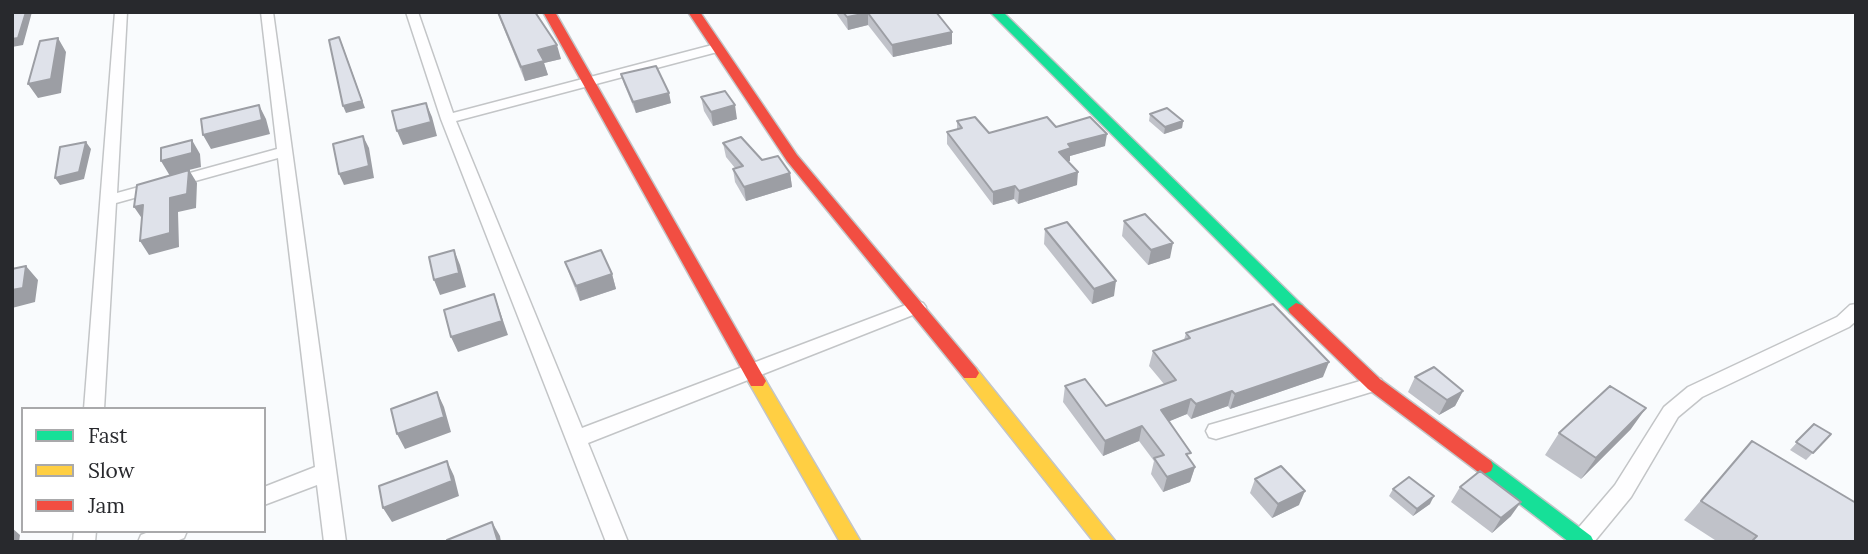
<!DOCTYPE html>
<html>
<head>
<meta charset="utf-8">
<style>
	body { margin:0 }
	#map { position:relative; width:1868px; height:554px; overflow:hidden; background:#f9fbfd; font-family:Lora,serif }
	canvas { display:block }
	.frame { position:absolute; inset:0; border:14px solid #28292d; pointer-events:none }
	.legend { position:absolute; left:21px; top:407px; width:245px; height:126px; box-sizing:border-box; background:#fff; border:2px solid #a9a9ab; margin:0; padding:9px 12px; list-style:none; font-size:21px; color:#28292d }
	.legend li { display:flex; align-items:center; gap:14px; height:35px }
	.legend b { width:35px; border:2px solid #a9a9ab }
</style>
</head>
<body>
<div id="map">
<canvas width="1868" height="554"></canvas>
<div class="frame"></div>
<ul class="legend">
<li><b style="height:9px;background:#16e098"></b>Fast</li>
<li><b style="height:9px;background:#ffcf43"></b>Slow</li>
<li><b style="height:9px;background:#f24e42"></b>Jam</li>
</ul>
</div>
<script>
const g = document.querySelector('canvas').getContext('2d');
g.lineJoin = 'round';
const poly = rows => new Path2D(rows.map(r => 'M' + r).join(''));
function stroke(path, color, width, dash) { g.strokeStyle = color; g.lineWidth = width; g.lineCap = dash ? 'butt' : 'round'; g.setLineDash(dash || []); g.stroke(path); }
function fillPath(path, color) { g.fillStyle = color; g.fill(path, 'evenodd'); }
const street = poly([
	[115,12,127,12,117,193,277,149,261,12,273,12,346,542,324,542,317,485,264,505,264,487,315,467,278,158,116,203,104,409,84,409,115,12],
	[406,12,418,12,453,113,716,44,723,48,721,51,456,121,582,428,911,303,917,301,923,303,926,307,923,311,588,443,628,542,606,542,441,119,406,12],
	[1856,304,1856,321,1849,327,1702,397,1678,417,1631,497,1594,542,1572,542,1574,533,1615,485,1664,407,1688,387,1837,317,1850,305,1856,304],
	[1374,377,1381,379,1384,384,1381,389,1216,439,1209,437,1206,431,1209,425,1216,423,1374,377],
	[74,531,96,531,95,542,73,542,74,531],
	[151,531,187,531,184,538,174,542,138,542,141,535,151,531]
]);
const fast = poly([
	[990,12,1003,12,1302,305,1304,309,1302,313,1290,313,990,12],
	[1484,458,1491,461,1591,536,1594,542,1569,542,1477,471,1475,466,1477,461,1484,458]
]);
const slow = poly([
	[970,367,976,368,1116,542,1094,542,964,378,961,373,964,368,970,367],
	[757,374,763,376,861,542,840,542,748,381,751,376,757,374]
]);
const jam = poly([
	[543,12,555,12,763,376,766,381,763,386,751,386,543,12],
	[688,12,700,12,797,155,976,368,979,373,976,378,964,378,787,161,688,12],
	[1296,303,1302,305,1380,379,1491,461,1493,466,1491,471,1484,474,1477,471,1368,389,1290,313,1288,309,1296,303]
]);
stroke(street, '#c3c5c7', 3);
stroke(fast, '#c3c5c7', 3);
stroke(slow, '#c3c5c7', 3);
stroke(jam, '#c3c5c7', 3);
fillPath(street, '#fefeff');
fillPath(fast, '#16e098');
fillPath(slow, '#ffcf43');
fillPath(jam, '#f24e42');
fillPath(poly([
	[497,12,535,12,561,59,544,63,548,75,525,81],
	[831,12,936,12,952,32,952,44,893,57,868,25,848,30,836,13,832,13],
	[621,74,671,103,636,113,624,84],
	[701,97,737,119,713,126,704,111],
	[1150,114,1183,121,1182,128,1164,134,1149,121],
	[957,121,989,133,1056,127,1105,146,1070,156,1070,161,1068,161,1077,185,1018,204,1014,199,993,205,947,144,947,132,957,129],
	[723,143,790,173,792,187,746,201,735,182,733,169,735,168,726,157],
	[1124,221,1170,258,1148,265,1122,236],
	[1045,229,1114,296,1092,304,1044,244],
	[565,262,612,274,616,289,580,301,570,276],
	[1186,333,1323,377,1230,409,1228,406,1191,419,1187,414,1169,421,1189,459,1195,467,1190,482,1163,492,1151,474,1154,461,1139,441,1103,456,1063,402,1065,386,1106,406,1164,384,1149,366,1153,351,1184,340],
	[1415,377,1463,391,1455,406,1439,415,1408,392],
	[1814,424,1831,434,1806,460,1790,450],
	[1631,429,1581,479,1545,455,1559,433],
	[1752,441,1856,542,1718,542,1684,520],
	[1255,479,1299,505,1272,518,1250,493],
	[1460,487,1511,516,1492,533,1451,502],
	[1393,489,1430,504,1413,516,1389,496]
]), '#c0c2c9');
fillPath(poly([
	[26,12,32,12,23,45,12,47,12,39],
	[868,13,868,25,848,30,847,17],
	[952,32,952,44,893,57,892,45],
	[58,38,66,52,61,93,38,98,28,84],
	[342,44,365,108,346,113,343,106],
	[557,45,561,59,544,63,548,75,525,81,521,67,538,50],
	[669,93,671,103,636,113,633,102],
	[426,103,432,117,437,136,403,145,397,131],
	[259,105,266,119,270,134,211,149,203,135],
	[735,105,737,119,713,126,711,112],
	[1183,121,1182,128,1164,134,1165,127],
	[1107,134,1105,146,1070,156,1070,161,1057,164,1059,152,1068,144],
	[363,136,369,148,374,178,344,185,339,174],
	[192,140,200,154,201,167,189,170,197,183,196,208,178,212,179,247,149,255,140,241,170,176,161,161],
	[86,142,91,149,84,179,60,185,55,178],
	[1078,172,1077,185,1018,204,1019,191],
	[790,173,792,187,746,201,744,187],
	[1015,186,1014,199,993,205,993,192],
	[143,205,143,220,134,207],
	[1173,243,1170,258,1148,265,1151,250],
	[454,250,460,265,466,287,440,295,434,280],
	[26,266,38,280,35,302,12,308,12,290],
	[612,274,616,289,580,301,576,286],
	[1116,281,1114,296,1092,304,1094,289],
	[494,294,508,335,458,352,451,337],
	[1329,362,1323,377,1230,409,1235,394],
	[1232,391,1228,406,1191,419,1196,404],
	[1463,391,1455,406,1439,415,1447,400],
	[437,392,444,407,451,432,405,449,397,434],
	[1191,399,1187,414,1158,426,1161,410],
	[1646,408,1631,429,1581,479,1596,458],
	[1142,426,1139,441,1103,456,1105,441],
	[447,461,454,476,459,496,392,522,383,508],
	[1195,467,1190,482,1163,492,1167,477],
	[1305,491,1299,505,1272,518,1278,504],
	[1434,496,1430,504,1413,516,1417,509],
	[1521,502,1511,516,1492,533,1501,518],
	[492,522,500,536,501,542,498,542],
	[12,528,20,535,19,542,12,542]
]), '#9c9ea4');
const building = poly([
	[12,12,26,12,18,38,12,39,12,12],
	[498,12,535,12,557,45,538,50,544,61,521,67,498,12],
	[843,12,936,12,952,32,892,45,868,13,847,17,843,12],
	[339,37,362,101,343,106,329,40,339,37],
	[58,38,51,79,28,84,40,41,58,38],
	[656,66,669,93,633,102,621,74,656,66],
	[725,91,735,105,711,112,701,97,725,91],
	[426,103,431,122,397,131,392,111,426,103],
	[259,105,262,120,203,135,201,119,259,105],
	[1167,108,1183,121,1165,127,1150,114,1167,108],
	[975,117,989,133,1047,117,1056,127,1090,117,1107,134,1068,144,1071,148,1059,152,1078,172,1019,191,1015,186,993,192,947,132,962,128,957,121,975,117],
	[363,136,369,166,339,174,333,144,363,136],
	[741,137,762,160,778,156,790,173,744,187,733,169,743,166,723,143,741,137],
	[192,140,192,153,161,161,161,148,192,140],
	[86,142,79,172,55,178,60,147,86,142],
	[189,170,187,194,170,198,170,233,140,241,143,205,134,207,137,185,189,170],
	[1145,214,1173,243,1151,250,1124,221,1145,214],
	[1067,222,1116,281,1094,289,1045,229,1067,222],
	[454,250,459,273,434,280,429,257,454,250],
	[601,250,612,274,576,286,565,262,601,250],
	[26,266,23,288,12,290,12,269,26,266],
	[494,294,502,321,451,337,444,310,494,294],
	[1273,304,1329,362,1235,394,1232,391,1196,404,1191,399,1161,410,1191,453,1186,454,1195,467,1167,477,1154,458,1164,455,1142,426,1105,441,1065,386,1085,379,1106,406,1176,380,1153,351,1190,338,1186,333,1273,304],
	[1434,367,1463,391,1447,400,1415,377,1434,367],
	[1610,386,1646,408,1596,458,1559,433,1610,386],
	[437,392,444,417,397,434,391,409,437,392],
	[1814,424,1831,434,1813,453,1796,442,1814,424],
	[1752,441,1856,503,1856,542,1756,542,1753,540,1757,536,1701,501,1752,441],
	[447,461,452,481,383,508,379,486,447,461],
	[1281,466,1305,491,1278,504,1255,479,1281,466],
	[1480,471,1521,502,1501,518,1460,487,1480,471],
	[1409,477,1434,496,1417,509,1393,489,1409,477],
	[492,522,498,542,447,542,447,540,492,522]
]);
fillPath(building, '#dfe2ea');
stroke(building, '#9c9ea4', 2);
</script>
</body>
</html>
